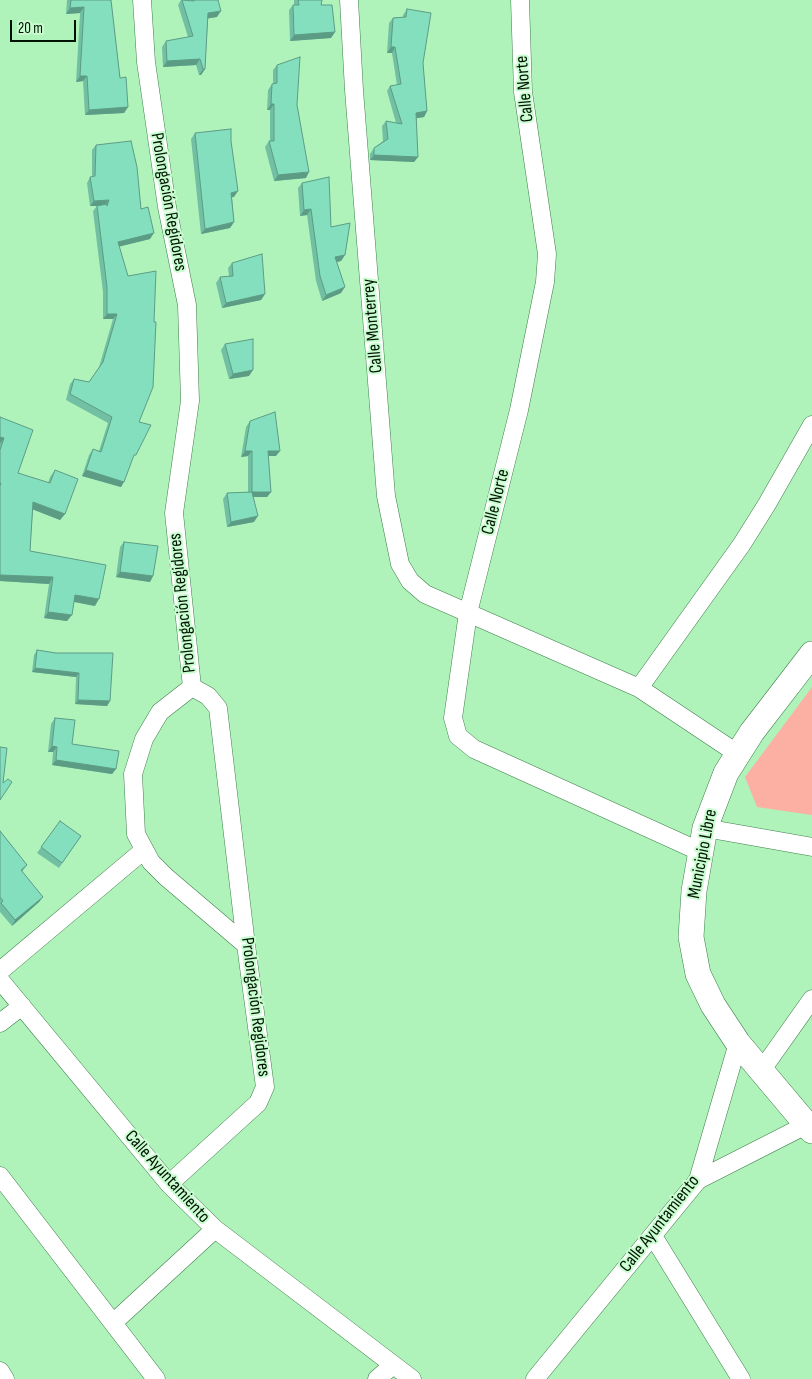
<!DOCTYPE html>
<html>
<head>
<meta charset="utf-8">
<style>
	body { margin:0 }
	#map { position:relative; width:812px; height:1379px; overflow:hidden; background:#b0f3ba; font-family:"Sofia Sans Condensed",sans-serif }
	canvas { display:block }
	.scale { position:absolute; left:10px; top:20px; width:66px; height:22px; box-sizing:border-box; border:2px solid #001302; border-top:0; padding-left:6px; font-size:15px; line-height:18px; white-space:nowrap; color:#001302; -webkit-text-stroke:4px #c8fdcf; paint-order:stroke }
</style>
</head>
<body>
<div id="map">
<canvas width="812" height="1379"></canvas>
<div class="scale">20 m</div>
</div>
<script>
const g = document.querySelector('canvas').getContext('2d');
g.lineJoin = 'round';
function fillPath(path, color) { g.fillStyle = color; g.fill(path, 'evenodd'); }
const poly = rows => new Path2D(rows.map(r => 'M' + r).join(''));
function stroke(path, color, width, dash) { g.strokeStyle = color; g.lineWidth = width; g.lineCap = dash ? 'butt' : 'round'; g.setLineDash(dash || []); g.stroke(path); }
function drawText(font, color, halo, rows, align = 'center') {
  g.font = font + ' "Sofia Sans Condensed",sans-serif'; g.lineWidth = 4; g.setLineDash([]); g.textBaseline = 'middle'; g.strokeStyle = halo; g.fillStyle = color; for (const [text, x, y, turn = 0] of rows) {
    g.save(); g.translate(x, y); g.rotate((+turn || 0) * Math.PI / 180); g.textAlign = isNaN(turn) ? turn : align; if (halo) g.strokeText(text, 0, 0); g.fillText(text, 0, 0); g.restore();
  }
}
fillPath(poly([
	[812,687,812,815,757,807,745,777]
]), '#fcafa3');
const street = poly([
	[142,0,146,62,167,207,187,305,190,401,174,513,192,687,208,696,218,708,246,945,265,1087,258,1103,169,1184],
	[349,0,354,90,386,496,400,564,410,581,425,594,639,688,738,754],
	[520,0,523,92,547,254,545,282,519,410,468,613,453,718,458,736,474,749,701,852],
	[192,687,160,712,144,739,133,774,136,834,151,862,166,877,246,945],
	[639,688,742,544,767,504,812,425],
	[705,828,812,847],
	[0,971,144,850],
	[0,980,169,1184,215,1229,412,1379],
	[0,1023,22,1006],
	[761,1071,812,999],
	[0,1176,156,1379],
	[698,1180,812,1122],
	[653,1236,741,1379],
	[113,1323,215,1229],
	[0,1371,5,1379],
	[377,1379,393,1365],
	[535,1379,698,1180,738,1043]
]);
const secondary = poly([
	[812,654,752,732,726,773,705,828,694,891,691,937,698,974,713,1005,738,1043,812,1131]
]);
stroke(street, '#3e7e4b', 19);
stroke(secondary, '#3e7e4b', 26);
stroke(street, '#fff', 18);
stroke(secondary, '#fff', 25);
fillPath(poly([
	[67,0,111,0,120,78,128,107,124,113,85,115,83,81,76,82,80,13,66,14],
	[181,0,191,1,191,0,218,0,217,17,208,18,205,69,201,75,199,75,196,65,163,67,162,47,166,41,188,37,178,5],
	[294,0,322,0,321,5,335,32,331,38,290,41,289,10,293,5,294,5],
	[407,9,423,63,427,111,424,117,416,118,418,157,414,162,370,160,370,154,374,148,383,141,382,126,386,121,396,123,387,91,390,86,397,85,392,53,387,53,389,23,393,18,403,17,403,15],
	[277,65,297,105,306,178,274,181,265,147,269,141,270,141,270,110,267,110,268,90,272,84,273,84,273,70],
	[195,133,231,141,234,197,232,197,234,222,230,228,201,234,191,139],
	[96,145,141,209,150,239,119,246,139,422,132,460,121,487,82,476,89,455,93,449,99,451,108,423,66,400,70,384,74,379,89,382,99,367,113,319,103,319,103,292,93,211,97,206,90,206,87,183,90,177,92,177,92,150],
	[302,183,331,227,345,255,341,261,337,262,341,293,322,301,316,281,307,215,300,216,298,188],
	[232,263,265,294,261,300,222,308,216,283,220,277,229,276,228,268],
	[225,344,249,376,229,379,221,350],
	[0,418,18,473,48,483,50,477,55,470,65,514,60,520,33,509,30,551,95,606,74,602,67,621,44,618,49,584,0,581],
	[250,421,276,456,268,456,271,492,267,497,253,497,254,522,227,527,223,499,227,493,248,492,248,456,241,457,246,427],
	[124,542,153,576,150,582,116,577,120,547],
	[37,650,56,653,110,701,107,706,75,704,76,677,32,672,34,655],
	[55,718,72,744,116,769,112,774,52,765,53,752,48,752,51,724],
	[60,821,81,836,59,868,37,853],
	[0,831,27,865,22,872,43,897,39,902,12,926,0,912]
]), '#72c0a3');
fillPath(poly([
	[84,7,80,13,66,14,70,8],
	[221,11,217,17,205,19,208,13],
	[335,32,331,38,290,41,294,35],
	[391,47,395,47,392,53,387,53],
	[200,59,196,65,163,67,167,61],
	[203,69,205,69,201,75,199,75],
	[80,76,87,76,83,81,76,82],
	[271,104,274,104,270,110,267,110],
	[128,107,124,113,85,115,89,110],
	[427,111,424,117,412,119,416,113],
	[374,155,418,157,414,162,370,160],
	[309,172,306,178,274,181,278,175],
	[238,191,234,197,227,198,231,193],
	[109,200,105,206,90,206,94,201],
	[311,209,307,215,300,216,304,210],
	[234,222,230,228,201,234,205,229],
	[154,233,150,239,114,248,118,242],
	[345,255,341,261,331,263,335,257],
	[345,287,341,293,322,301,326,295],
	[265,294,261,300,222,308,226,303],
	[107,314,117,314,113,319,103,319],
	[253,370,249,376,229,379,233,374],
	[0,437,4,438,0,444],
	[245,451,252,451,248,456,241,457],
	[268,451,280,451,276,456,264,456],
	[86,470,124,482,121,487,82,476],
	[252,492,271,492,267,497,248,497],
	[33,502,65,514,60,520,29,508],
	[258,516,254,522,227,527,231,522],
	[120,572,153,576,150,582,116,577],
	[0,575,53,577,49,584,0,581],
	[75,595,99,599,95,606,70,601],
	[48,612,72,615,67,621,44,618],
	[35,668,79,673,76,677,32,672],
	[78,700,110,701,107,706,75,704],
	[52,746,57,747,53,752,48,752],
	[56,760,116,769,112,774,52,765],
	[43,897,39,902,12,926,15,920]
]), '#5c9c85');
const building = poly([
	[71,0,111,0,120,78,126,77,128,107,89,110,87,76,80,76,84,7,70,8,71,0],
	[182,0,194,1,194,0,218,0,221,11,208,13,205,69,203,69,200,59,167,61,166,41,193,36,182,0],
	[298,0,322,0,321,5,332,5,335,32,294,35,293,5,299,5,298,0],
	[407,9,431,13,423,63,427,111,416,113,418,157,374,155,374,148,388,139,386,121,402,124,390,86,401,84,395,47,391,47,393,18,406,17,407,9],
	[300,57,297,105,309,172,278,175,269,141,274,141,274,104,271,104,272,84,277,83,277,65,300,57],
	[231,129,231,141,238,191,231,193,234,222,205,229,195,133,231,129],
	[131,141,137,167,141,209,148,207,154,233,118,242,128,276,156,271,154,322,156,322,153,387,139,422,151,425,136,455,134,455,124,482,86,470,93,449,101,452,112,417,70,394,74,379,89,382,103,362,117,314,107,314,107,287,97,206,106,204,107,206,109,200,94,201,90,177,95,176,96,145,131,141],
	[329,177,331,227,350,223,345,255,335,257,345,287,326,295,320,276,311,209,304,210,302,183,329,177],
	[262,254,265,294,226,303,220,277,233,276,232,263,262,254],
	[253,339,253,370,233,374,225,344,253,339],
	[275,412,280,451,268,451,271,492,252,492,252,451,245,451,250,421,275,412],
	[0,417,33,430,18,473,50,483,55,470,78,479,65,514,33,502,30,551,106,565,99,599,75,595,72,615,48,612,53,577,0,575,0,486,1,483,0,483,0,450,4,438,0,437,0,417],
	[252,492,258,516,231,522,227,493,252,492],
	[124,542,158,546,153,576,120,572,124,542],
	[37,650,56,653,113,653,110,701,78,700,79,673,35,668,37,650],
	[55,718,75,720,72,744,119,751,116,769,56,760,57,747,52,746,55,718],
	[0,747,7,748,3,783,8,779,12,782,0,800,0,747],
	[60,821,81,836,62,863,41,847,60,821],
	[0,831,27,865,21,870,43,897,15,920,1,903,3,901,0,897,0,831]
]);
fillPath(building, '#84dfbe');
stroke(building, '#5c9c85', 1);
drawText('18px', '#001302', '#c8fdcf', [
	["Calle Norte",525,89,-95],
	["Prolongación Regidores",168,202,80],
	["Calle Monterrey",373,326,-95],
	["Calle Norte",496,502,-76],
	["Prolongación Regidores",183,603,-96],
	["Municipio Libre",703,854,-79],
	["Prolongación Regidores",255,1007,83],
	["Calle Ayuntamiento",167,1177,48],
	["Calle Ayuntamiento",660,1224,-52]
]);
</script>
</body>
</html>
